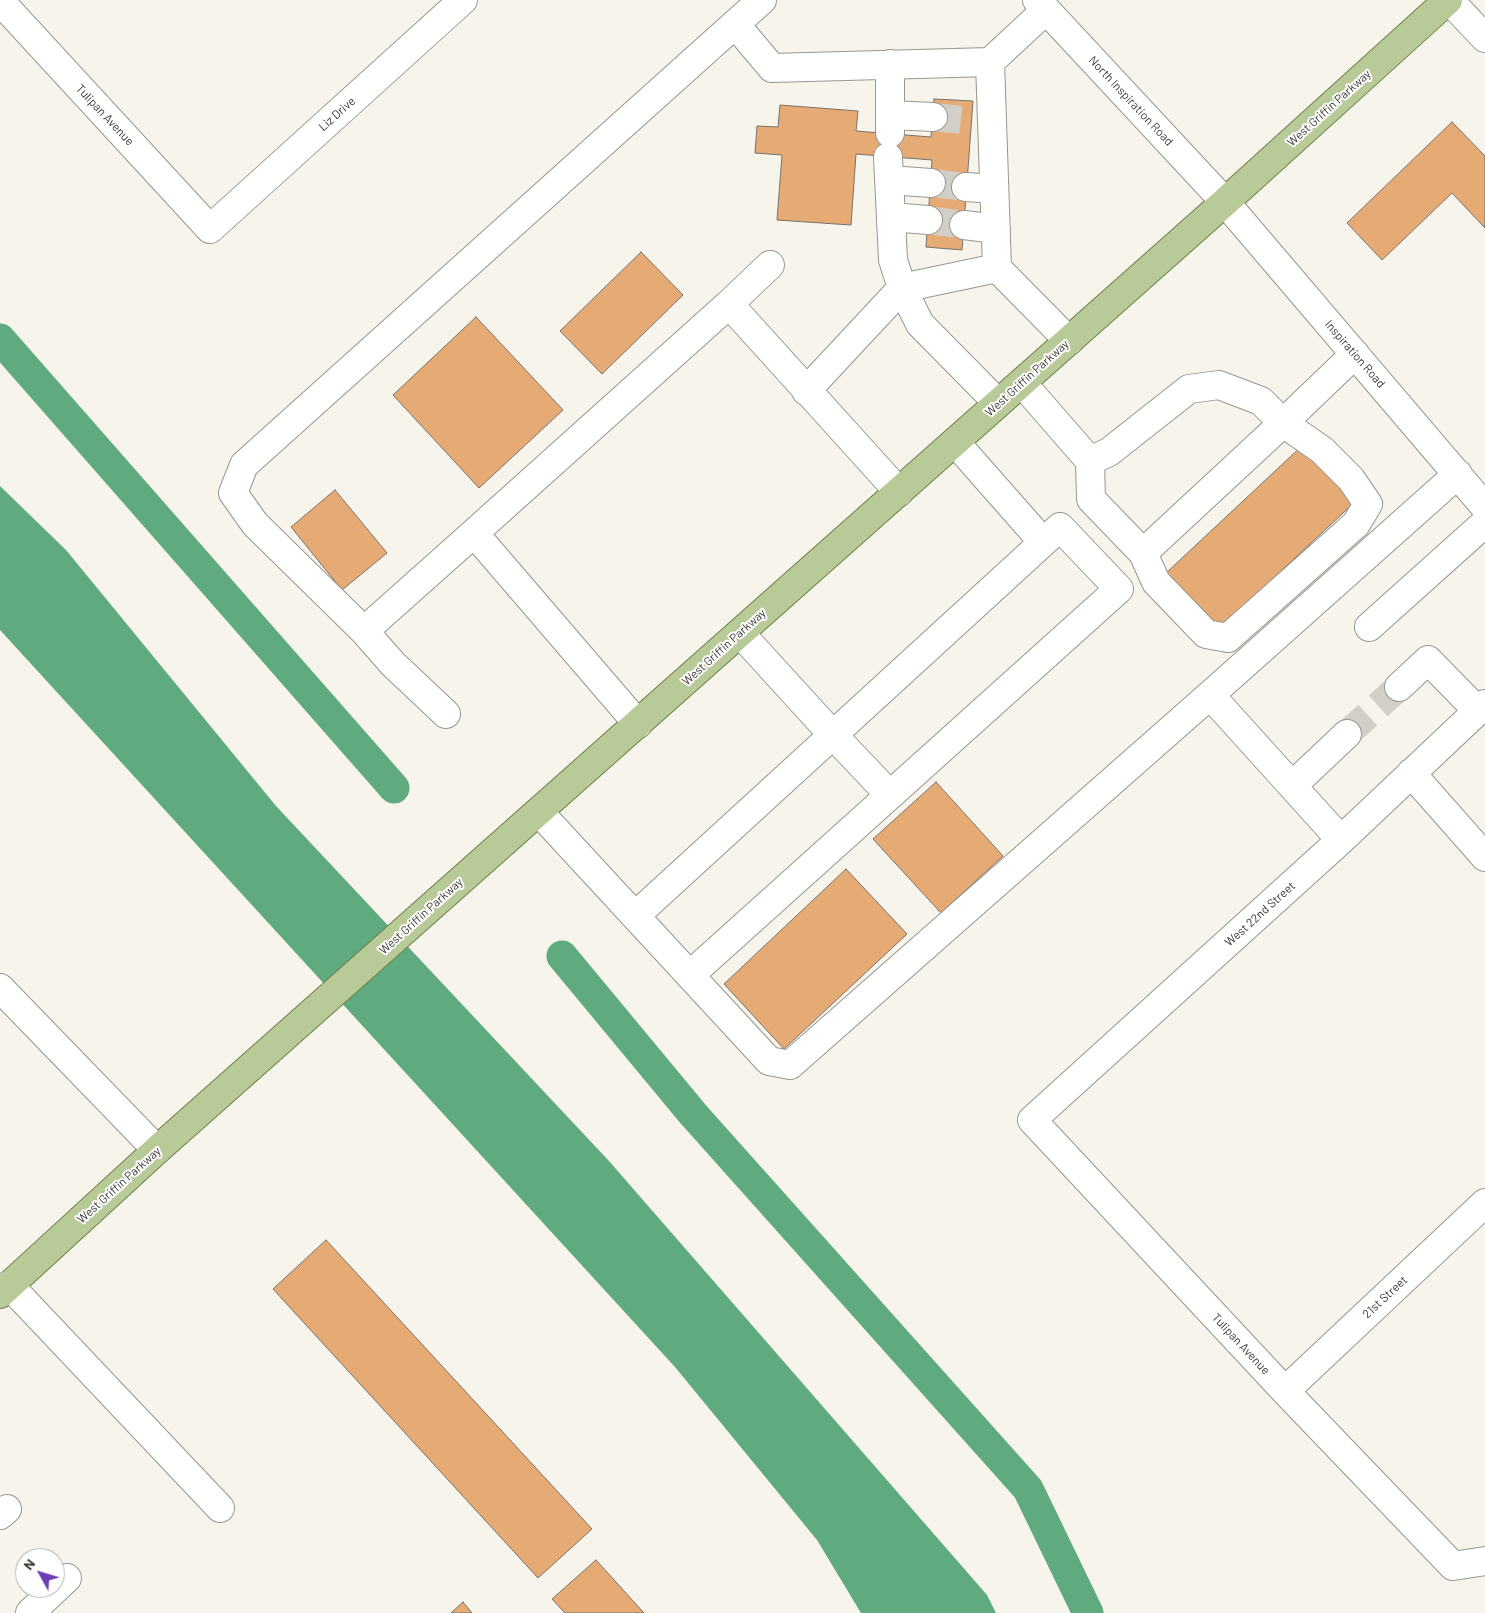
<!DOCTYPE html>
<html>
<head>
<meta charset="utf-8">
<style>
	body { margin:0 }
	#map { position:relative; width:1485px; height:1613px; overflow:hidden; background:#f6f4eb; font-family:Barlow,sans-serif }
	canvas { display:block }
	.north { position:absolute; left:15px; top:1548px; width:50px; height:50px; box-sizing:border-box; background:#fff; border:1px solid #b1b1af; border-radius:50%; rotate:309deg; font-size:14px; font-weight:700; line-height:20px; text-align:center; color:#3c3b38 }
	.north::after { content:''; display:block; margin:auto; width:18px; height:22px; background:#6c3db5; clip-path:polygon(50% 0,100% 100%,50% 72%,0 100%) }
</style>
</head>
<body>
<div id="map">
<canvas width="1485" height="1613"></canvas>
<div class="north">N</div>
</div>
<script>
const g = document.querySelector('canvas').getContext('2d');
g.lineJoin = 'round';
function fillPath(path, color) { g.fillStyle = color; g.fill(path, 'evenodd'); }
const poly = rows => new Path2D(rows.map(r => 'M' + r).join(''));
function stroke(path, color, width, dash) { g.strokeStyle = color; g.lineWidth = width; g.lineCap = dash ? 'butt' : 'round'; g.setLineDash(dash || []); g.stroke(path); }
function drawText(font, color, halo, rows, align = 'center') {
  g.font = font + ' Barlow,sans-serif'; g.lineWidth = 4; g.setLineDash([]); g.textBaseline = 'middle'; g.strokeStyle = halo; g.fillStyle = color; for (const [text, x, y, turn = 0] of rows) {
    g.save(); g.translate(x, y); g.rotate((+turn || 0) * Math.PI / 180); g.textAlign = isNaN(turn) ? turn : align; if (halo) g.strokeText(text, 0, 0); g.fillText(text, 0, 0); g.restore();
  }
}
fillPath(poly([
	[0,486,66,550,276,806,609,1161,987,1595,996,1613,861,1613,817,1540,675,1367,0,630]
]), '#60aa7f');
stroke(poly([
	[0,339,394,788],
	[562,956,693,1114,1028,1489,1088,1613]
]), '#60aa7f', 31);
const building = poly([
	[934,99,973,101,962,250,926,247,932,160,856,154,851,225,777,220,782,155,755,153,757,126,778,127,780,105,858,111,856,131,931,137,934,99],
	[1452,122,1485,156,1485,228,1452,193,1382,260,1347,223,1452,122],
	[641,252,683,295,602,374,560,331,641,252],
	[476,317,563,410,479,488,393,395,476,317],
	[1305,443,1358,499,1218,630,1165,574,1305,443],
	[335,490,387,553,342,590,291,527,335,490],
	[936,782,1003,856,941,913,873,839,936,782],
	[846,869,907,934,784,1049,724,984,846,869],
	[326,1240,592,1529,538,1578,273,1289,326,1240],
	[596,1560,644,1613,565,1613,552,1599,596,1560],
	[463,1602,472,1613,451,1613,463,1602]
]);
fillPath(building, '#e6ab75');
stroke(building, '#78716c', 1);
stroke(poly([
	[933,117,972,121],
	[931,183,966,187],
	[928,220,964,225],
	[1347,734,1399,687]
]), '#d1cfc7', 28, [28, 14]);
const minor = poly([
	[762,0,735,24,772,68,990,62],
	[1037,0,1225,202,1485,507],
	[1449,0,1485,38],
	[0,1,210,229,463,0],
	[890,64,890,133],
	[890,115,933,117],
	[888,157,893,260,902,288,997,268,1069,341],
	[889,180,931,183],
	[966,187,994,189],
	[891,217,928,220],
	[964,225,996,229],
	[997,268,990,62,1046,10],
	[729,304,770,265],
	[1022,383,1090,461,1109,452,1189,389,1219,385,1261,401,1283,423,1143,553,1091,499,1090,461],
	[806,391,902,288,920,324,998,403],
	[955,442,1043,542],
	[1143,553,1156,582,1206,634,1228,638,1356,524,1368,504,1351,479,1322,450,1283,423,1355,354],
	[1369,627,1485,523],
	[364,631,255,524,233,493,244,465,735,24],
	[740,633,833,735,890,795],
	[1399,687,1428,660,1478,711],
	[1210,695,1341,840],
	[1485,704,1341,840,1032,1120,1285,1391,1453,1566,1485,1561],
	[446,714,393,664,364,631,474,533],
	[638,724,474,533,729,304,899,492],
	[1411,773,1485,857],
	[1292,786,1347,734],
	[539,812,769,1061,790,1065,1210,695,1458,474],
	[635,916,1060,527,1119,589,690,975],
	[0,988,157,1150],
	[9,1285,220,1508],
	[1285,1391,1485,1203],
	[0,1515,7,1509],
	[30,1613,67,1578]
]);
const major = poly([
	[0,1294,157,1150,1225,202,1448,0]
]);
stroke(minor, '#98968e', 30);
stroke(major, '#6e814a', 30);
stroke(minor, '#fff', 28);
stroke(major, '#b8ca98', 28);
drawText('12px', '#3c3b38', '#fff', [
	["North Inspiration Road",1131,101,47],
	["West Griffin Parkway",1329,108,-42],
	["Liz Drive",337,114,-42],
	["Tulipan Avenue",105,115,47],
	["Inspiration Road",1355,354,49],
	["West Griffin Parkway",1027,378,-42],
	["West Griffin Parkway",724,647,-42],
	["West 22nd Street",1260,914,-42],
	["West Griffin Parkway",421,916,-42],
	["West Griffin Parkway",119,1185,-42],
	["21st Street",1385,1297,-43],
	["Tulipan Avenue",1241,1344,47]
]);
</script>
</body>
</html>
